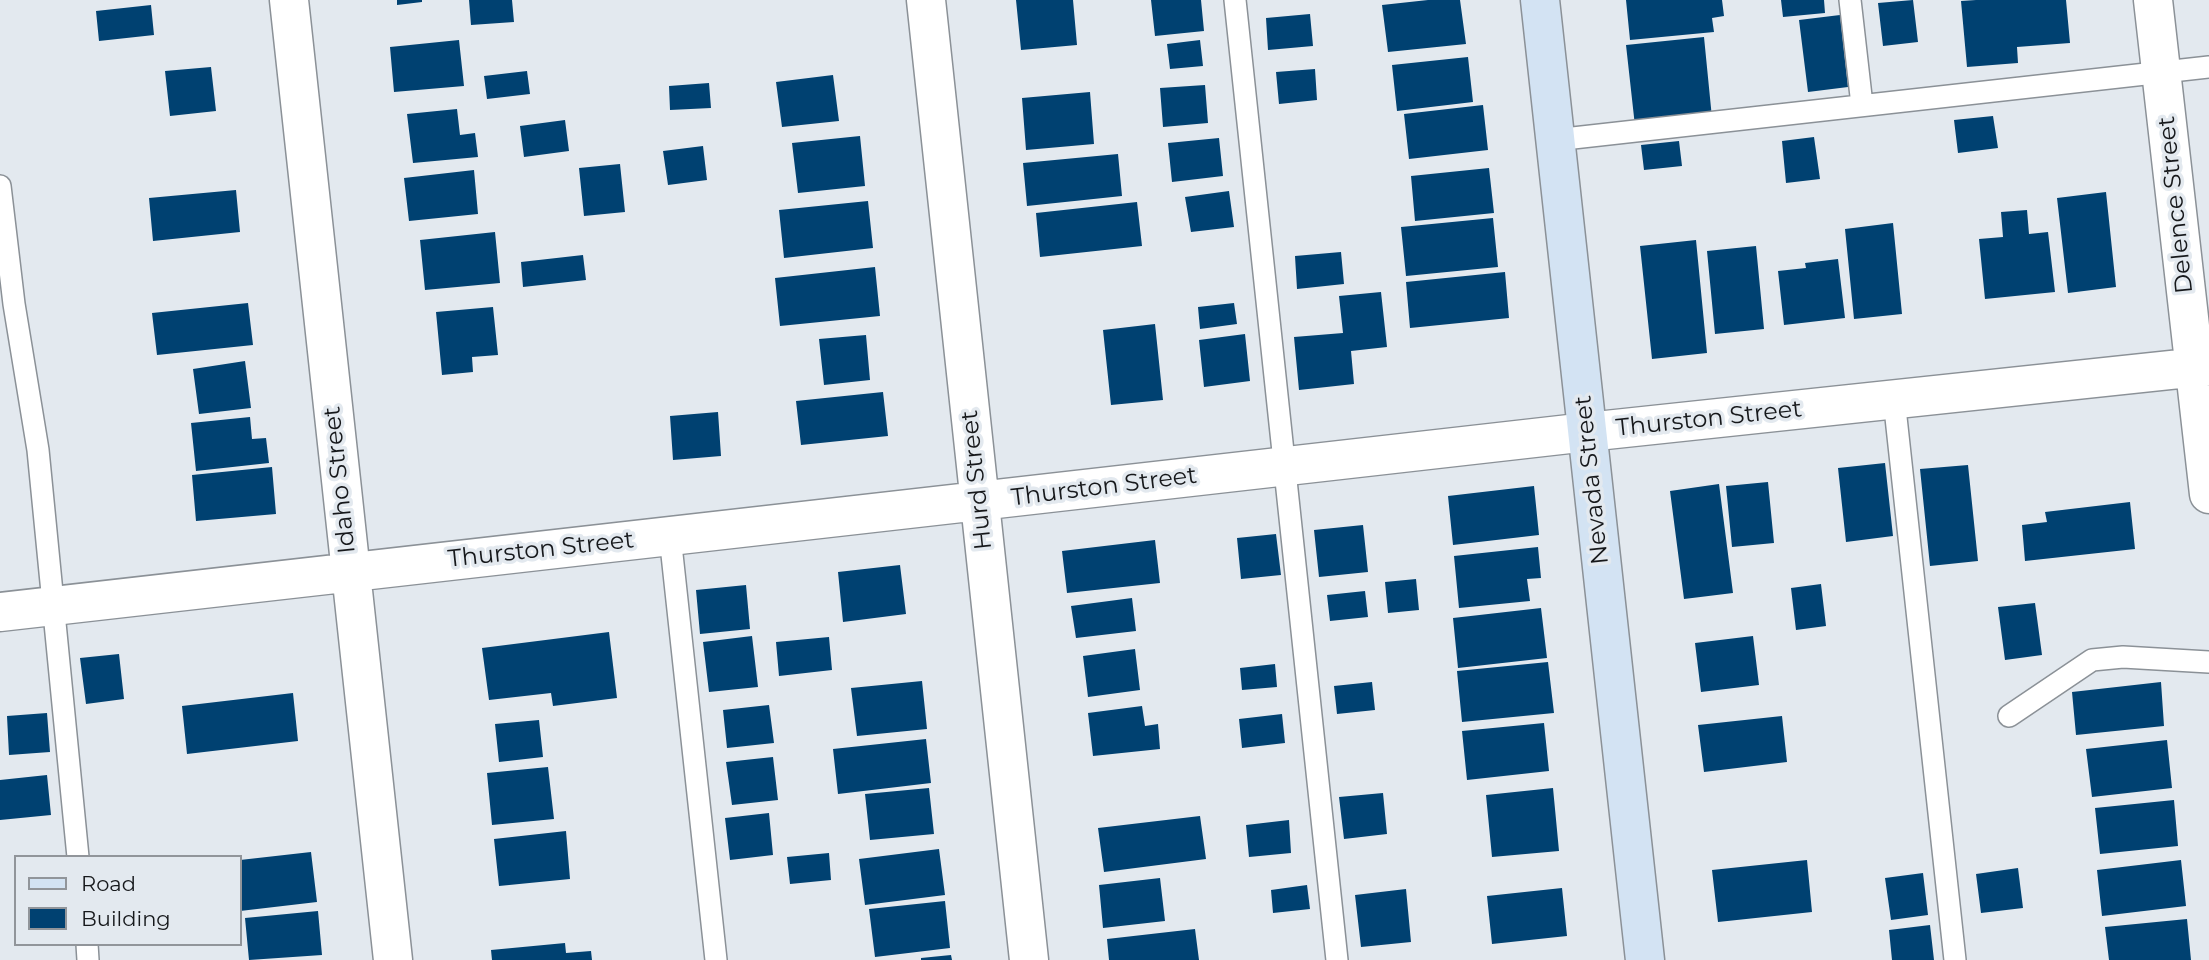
<!DOCTYPE html>
<html>
<head>
<meta charset="utf-8">
<style>
	body { margin:0 }
	#map { position:relative; width:2209px; height:960px; overflow:hidden; background:#e3e9ef; font-family:Montserrat,sans-serif }
	canvas { display:block }
	.legend { position:absolute; left:14px; top:855px; width:228px; height:91px; box-sizing:border-box; background:#e3e9ef; border:2px solid #91959a; margin:0; padding:9px 12px; list-style:none; font-size:21px; color:#16181b }
	.legend li { display:flex; align-items:center; gap:14px; height:35px }
	.legend b { width:35px; border:2px solid #91959a }
</style>
</head>
<body>
<div id="map">
<canvas width="2209" height="960"></canvas>
<ul class="legend">
<li><b style="height:9px;background:#d3e3f3"></b>Road</li>
<li><b style="height:19px;background:#004171"></b>Building</li>
</ul>
</div>
<script>
const g = document.querySelector('canvas').getContext('2d');
g.lineJoin = 'round';
function fillPath(path, color) { g.fillStyle = color; g.fill(path, 'evenodd'); }
const poly = rows => new Path2D(rows.map(r => 'M' + r).join(''));
function stroke(path, color, width, dash) { g.strokeStyle = color; g.lineWidth = width; g.lineCap = dash ? 'butt' : 'round'; g.setLineDash(dash || []); g.stroke(path); }
function drawText(font, color, halo, rows, align = 'center') {
  g.font = font + ' Montserrat,sans-serif'; g.lineWidth = 7; g.setLineDash([]); g.textBaseline = 'middle'; g.strokeStyle = halo; g.fillStyle = color; for (const [text, x, y, turn = 0] of rows) {
    g.save(); g.translate(x, y); g.rotate((+turn || 0) * Math.PI / 180); g.textAlign = isNaN(turn) ? turn : align; if (halo) g.strokeText(text, 0, 0); g.fillText(text, 0, 0); g.restore();
  }
}
fillPath(poly([
	[397,0,422,0,422,2,397,5],
	[469,0,512,0,514,22,471,25],
	[1016,0,1073,0,1077,45,1021,50],
	[1151,0,1201,0,1204,31,1155,36],
	[1428,0,1460,0,1466,44,1388,52,1382,5],
	[1626,0,1722,0,1724,16,1712,18,1714,32,1630,40],
	[1781,0,1824,0,1825,13,1783,17],
	[1913,0,1918,42,1883,46,1878,3],
	[1976,0,2066,0,2070,43,2017,47,2018,63,1967,67,1961,1],
	[151,5,154,35,99,41,96,11],
	[1310,14,1313,46,1268,50,1266,18],
	[1840,15,1848,87,1808,92,1799,20],
	[1704,37,1712,118,1635,126,1626,45],
	[459,40,464,86,394,92,390,47],
	[1200,40,1203,66,1170,69,1167,44],
	[1468,57,1473,102,1397,111,1392,65],
	[211,67,216,111,170,116,165,71],
	[1315,69,1317,100,1279,104,1276,72],
	[527,71,530,94,487,99,484,76],
	[833,75,839,121,782,127,776,82],
	[709,83,711,108,670,110,669,86],
	[1205,85,1208,123,1163,127,1160,88],
	[1090,92,1094,144,1026,150,1022,98],
	[1483,105,1488,150,1409,159,1404,114],
	[457,109,460,135,475,133,478,157,413,163,407,114],
	[1993,116,1998,148,1958,153,1954,120],
	[565,120,569,151,524,157,520,126],
	[860,136,865,186,798,193,792,143],
	[1814,137,1820,179,1786,183,1782,141],
	[1219,138,1223,176,1172,182,1168,143],
	[1679,141,1682,166,1644,170,1641,145],
	[703,146,707,180,668,185,663,151],
	[1118,154,1122,196,1027,206,1023,163],
	[620,164,625,212,584,216,579,168],
	[1489,168,1494,213,1415,221,1411,176],
	[474,170,478,214,409,221,404,178],
	[236,190,240,232,153,241,149,198],
	[1229,191,1234,227,1191,232,1185,197],
	[2106,192,2116,287,2068,293,2057,198],
	[868,201,873,248,784,258,779,210],
	[1137,202,1142,246,1040,257,1036,213],
	[2027,210,2029,234,2048,232,2055,292,1985,299,1979,239,2003,237,2001,212],
	[1493,218,1498,267,1406,276,1401,227],
	[1893,223,1902,314,1854,319,1845,229],
	[495,232,500,283,425,290,420,240],
	[1696,240,1707,353,1652,359,1640,246],
	[1756,246,1764,329,1715,334,1707,251],
	[1341,252,1344,284,1297,289,1295,256],
	[583,255,586,280,523,287,521,262],
	[1838,259,1845,318,1784,325,1778,271,1806,268,1805,263],
	[875,267,880,316,780,326,775,278],
	[1505,272,1509,318,1410,328,1406,282],
	[1381,292,1387,347,1351,351,1354,384,1299,390,1294,337,1343,333,1339,296],
	[248,303,253,345,157,355,152,313],
	[1234,303,1237,324,1200,329,1198,307],
	[493,307,498,355,472,357,473,372,442,375,436,312],
	[1155,324,1163,400,1111,405,1103,330],
	[1245,334,1250,381,1204,387,1199,340],
	[866,335,870,380,824,385,819,339],
	[245,361,251,408,199,414,193,369],
	[883,392,888,436,801,445,796,401],
	[718,412,721,456,673,460,670,416],
	[250,417,252,439,266,438,269,463,196,471,191,423],
	[1885,463,1893,536,1846,542,1838,468],
	[1968,465,1978,561,1930,566,1920,469],
	[272,467,276,514,196,521,192,475],
	[1768,482,1774,543,1732,547,1726,486],
	[1719,484,1733,593,1684,599,1670,491],
	[1534,486,1539,535,1453,545,1448,496],
	[2130,502,2135,549,2025,561,2022,525,2047,522,2045,512],
	[1363,525,1368,572,1319,577,1314,530],
	[1276,534,1281,575,1241,579,1237,538],
	[1155,540,1160,583,1067,593,1062,551],
	[1538,547,1541,578,1527,579,1530,601,1459,608,1454,556],
	[900,565,906,614,843,622,838,572],
	[1416,579,1419,610,1388,613,1385,582],
	[1821,584,1826,626,1796,630,1791,588],
	[746,585,750,629,700,634,696,590],
	[1365,591,1368,617,1330,621,1327,595],
	[1132,598,1136,631,1076,638,1071,606],
	[2035,603,2042,655,2005,660,1998,607],
	[1541,608,1547,658,1458,668,1453,618],
	[609,632,617,698,553,706,551,693,489,700,482,648],
	[752,636,758,687,709,692,703,642],
	[1753,636,1759,685,1701,692,1695,643],
	[829,637,832,670,779,676,776,642],
	[1135,649,1140,690,1088,697,1083,656],
	[119,654,124,699,86,704,80,658],
	[1548,662,1554,713,1462,722,1457,671],
	[1275,664,1277,687,1242,690,1240,668],
	[922,681,927,729,857,736,851,688],
	[1372,682,1375,710,1337,714,1334,686],
	[2161,682,2164,726,2076,735,2072,692],
	[293,693,298,741,187,754,182,706],
	[769,705,774,743,727,748,723,710],
	[1142,706,1145,726,1158,724,1160,749,1093,756,1088,713],
	[47,713,50,752,9,755,7,716],
	[1282,714,1285,743,1242,748,1239,719],
	[1782,716,1787,762,1704,772,1698,725],
	[539,720,543,757,499,762,495,724],
	[1544,723,1549,771,1467,780,1462,731],
	[926,739,931,783,838,794,833,749],
	[2167,740,2172,788,2092,797,2086,749],
	[773,757,778,800,732,805,726,762],
	[548,767,554,819,492,825,487,773],
	[47,775,51,815,0,820,0,780],
	[929,788,934,834,870,840,865,794],
	[1553,788,1559,851,1492,857,1486,795],
	[1383,793,1387,834,1344,839,1339,797],
	[2174,800,2178,846,2100,854,2095,808],
	[769,813,773,855,730,860,725,818],
	[1200,816,1206,859,1104,872,1098,828],
	[1289,820,1291,853,1249,857,1246,825],
	[566,831,570,879,499,886,494,839],
	[939,849,945,895,865,905,859,859],
	[311,852,317,902,240,911,240,860],
	[829,853,831,880,790,884,787,857],
	[1807,860,1812,912,1718,922,1712,870],
	[2181,860,2186,906,2102,916,2097,870],
	[2018,868,2023,908,1981,913,1976,874],
	[1923,873,1928,915,1891,920,1885,878],
	[1160,878,1165,921,1103,928,1099,885],
	[1307,885,1310,909,1273,913,1271,890],
	[1562,888,1567,936,1492,944,1487,896],
	[1406,889,1411,942,1361,947,1355,895],
	[945,901,950,948,875,957,869,909],
	[318,911,322,955,249,960,245,918],
	[2187,919,2191,960,2109,960,2105,927],
	[1930,925,1934,960,1892,960,1889,930],
	[1195,929,1199,960,1109,960,1107,939],
	[565,943,566,953,591,951,592,960,492,960,491,950],
	[951,955,952,960,921,960,921,958]
]), '#004171');
const lane = poly([
	[1235,0,1337,960],
	[1850,0,1862,105],
	[1555,140,2209,67],
	[0,186,14,304,38,450,78,857],
	[1894,399,1955,960],
	[670,536,716,960],
	[2009,716,2092,660,2123,657,2209,662],
	[87,944,88,960]
]);
const street = poly([
	[289,0,393,960],
	[926,0,1029,960],
	[2153,0,2209,494],
	[0,612,1587,432,2209,366]
]);
const secondary = poly([
	[1540,0,1645,960]
]);
stroke(lane, '#8b9197', 24);
stroke(street, '#8b9197', 41);
stroke(secondary, '#8b9197', 41);
stroke(lane, '#fff', 21);
stroke(street, '#fff', 38);
stroke(secondary, '#d3e3f3', 38);
drawText('24px', '#16181b', '#e3e9ef', [
	["Delence Street",2176,205,-96],
	["Thurston Street",1709,419,-6],
	["Idaho Street",340,480,-96],
	["Hurd Street",977,480,-96],
	["Nevada Street",1592,480,-96],
	["Thurston Street",1104,487,-7],
	["Thurston Street",541,550,-6]
]);
</script>
</body>
</html>
